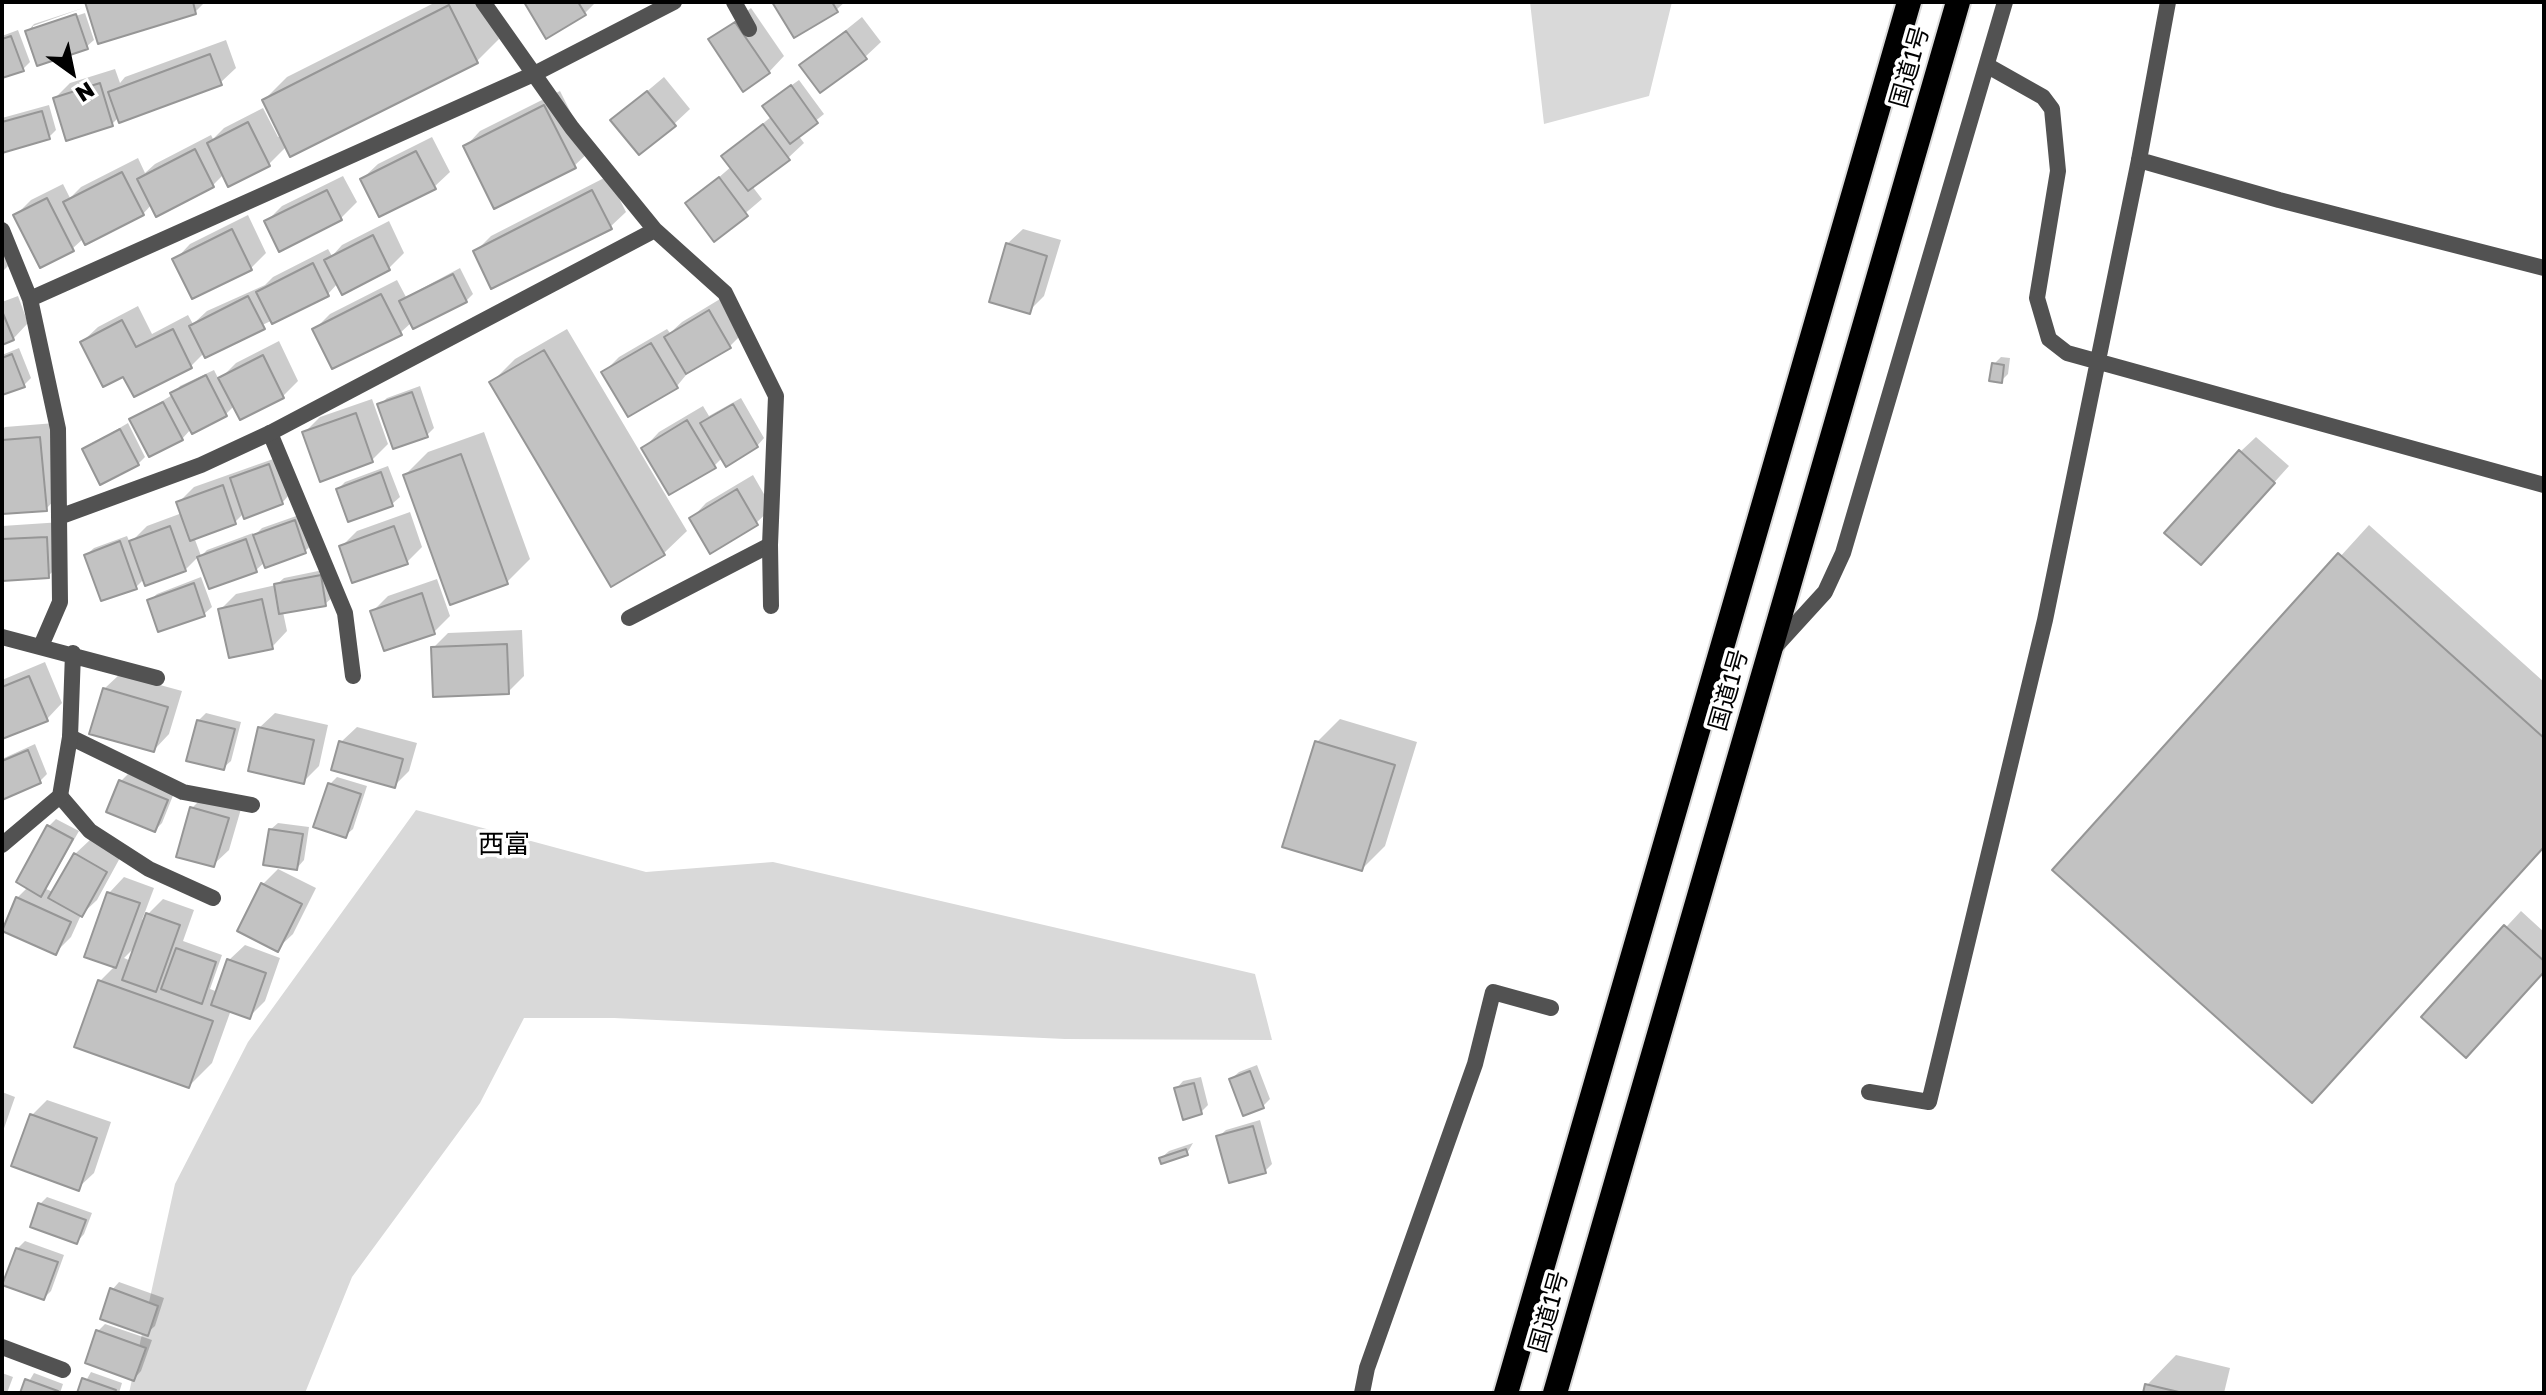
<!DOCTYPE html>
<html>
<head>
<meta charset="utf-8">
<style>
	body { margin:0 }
	#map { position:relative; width:2546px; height:1395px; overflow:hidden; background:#fff; font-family:"Golos Text",sans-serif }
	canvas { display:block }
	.frame { position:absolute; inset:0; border:4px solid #000; pointer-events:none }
	.north { position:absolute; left:32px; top:32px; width:80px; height:80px; -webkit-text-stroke:6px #fff; paint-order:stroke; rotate:147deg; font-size:22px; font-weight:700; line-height:32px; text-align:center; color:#000 }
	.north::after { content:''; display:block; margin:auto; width:28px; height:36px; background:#000; clip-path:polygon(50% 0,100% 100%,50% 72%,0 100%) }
</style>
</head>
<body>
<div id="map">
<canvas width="2546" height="1395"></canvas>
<div class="frame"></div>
<div class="north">N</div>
</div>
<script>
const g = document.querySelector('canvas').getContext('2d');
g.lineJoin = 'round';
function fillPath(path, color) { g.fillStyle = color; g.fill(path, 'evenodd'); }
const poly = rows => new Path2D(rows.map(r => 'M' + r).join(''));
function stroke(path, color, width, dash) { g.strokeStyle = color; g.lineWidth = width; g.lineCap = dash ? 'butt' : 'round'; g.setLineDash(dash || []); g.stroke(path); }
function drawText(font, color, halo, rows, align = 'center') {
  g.font = font + ' "Golos Text","Noto Sans JP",sans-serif'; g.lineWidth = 7; g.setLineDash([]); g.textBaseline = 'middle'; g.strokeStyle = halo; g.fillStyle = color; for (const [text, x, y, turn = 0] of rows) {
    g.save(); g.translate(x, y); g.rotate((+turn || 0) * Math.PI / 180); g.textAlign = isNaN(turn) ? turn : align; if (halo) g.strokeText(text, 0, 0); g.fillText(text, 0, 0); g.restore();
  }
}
fillPath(poly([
	[1530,2,1672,2,1649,96,1544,124],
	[416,810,646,872,773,862,1255,974,1272,1040,1065,1039,614,1018,524,1018,480,1103,352,1277,305,1393,129,1393,175,1184,248,1042]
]), '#d9d9d9');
fillPath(poly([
	[87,2,205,2,195,12],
	[436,2,481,2,499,39,476,62,287,146,269,164,224,174,213,185,152,204,143,214,84,238,72,249,15,216,31,200,63,184,70,198,81,187,138,158,145,173,155,164,211,135,213,139,224,128,263,108,278,137,282,135,264,100,287,77],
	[527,2,596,2,585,13],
	[775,2,845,2,836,10],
	[83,8,33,26,33,30,85,13,94,40,86,47,27,32,34,24],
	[751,8,784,56,769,72,711,40],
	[862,17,881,42,865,57,801,66],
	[18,30,30,62,23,69,2,76,2,36],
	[226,40,236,68,220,83,119,117,112,124,55,98,70,83,115,69,120,83,125,77],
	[664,77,690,109,674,124,613,120],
	[799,80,824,114,798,135,804,143,788,158,752,186,762,199,715,239,688,204,732,166,724,156,772,116,772,99],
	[560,91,590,151,574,166,465,147,480,131],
	[49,105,56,130,49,137,2,151,2,118],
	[432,137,450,172,434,187,362,179,378,164],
	[343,176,357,202,341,218,280,249,266,222,282,206],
	[608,176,626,212,610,227,475,252,491,236],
	[248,215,266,253,251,268,175,260,190,244],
	[389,221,404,253,389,268,338,283,328,294,205,352,191,366,135,395,124,374,82,342,98,327,138,306,152,334,188,315,193,324,207,311,265,285,273,277,328,249,332,256,342,245],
	[1023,229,1061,240,1044,296,1029,311,1007,244],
	[2,243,11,263,2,272],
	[460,268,473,294,466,301,412,322,400,333,314,330,330,314,397,280,406,297],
	[18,296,28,323,13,339,2,343,2,302],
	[725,296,745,331,730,346,691,369,677,386,604,372,619,357,667,329,670,333,682,322],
	[567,329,687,531,664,553,492,382,515,359],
	[279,341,298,381,283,396,234,406,226,414,191,429,182,439,132,419,174,394,180,386,214,370,219,380,236,363],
	[19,348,31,378,24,385,2,393,2,355],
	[2001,357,2010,358,2008,374,2001,381,1994,364],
	[420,386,434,428,427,435,379,405,387,398],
	[741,398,764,438,757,446,723,457,714,466,644,448,659,432,703,406,709,416],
	[372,399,388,444,372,460,321,479,304,433,320,417],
	[55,423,61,493,46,509,2,512,2,430,5,427],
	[128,423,145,457,138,464,84,449],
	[484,432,530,559,507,582,405,475,428,452],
	[2256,437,2289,466,2216,547,2240,452],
	[276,458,289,495,282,503,244,513,235,522,194,537,201,556,207,550,253,533,254,536,262,528,302,514,313,544,305,551,265,562,256,570,210,587,199,556,185,570,145,578,136,587,86,555,94,548,127,536,130,543,147,526,182,513,178,503,194,487],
	[388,466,400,497,392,504,338,489,345,482],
	[753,475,772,508,756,523,691,519,706,503],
	[410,512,422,547,407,562,341,547,357,531],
	[62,522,64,561,48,576,2,579,2,526],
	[2369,525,2544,682,2544,847,2312,1101,2055,870],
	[328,569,333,597,325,604,283,612,287,631,272,647,220,610,236,594,276,585,284,578],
	[201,577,212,607,204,614,159,630,149,601,157,594],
	[437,579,450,616,434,632,372,612,388,596],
	[522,630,524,676,508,692,433,648,448,633],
	[45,662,62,703,47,719,2,737,2,680],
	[120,674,182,691,169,734,154,750,104,689],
	[206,713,241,722,231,761,223,768,198,721],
	[275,713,328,725,319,766,304,781,259,728],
	[1340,719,1417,742,1385,846,1362,869,1317,742],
	[357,727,417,743,409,771,394,786,341,742],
	[35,744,47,774,40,781,2,798,2,759],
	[128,774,174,793,162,823,155,830,121,781],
	[337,777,367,786,353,829,345,836,330,784],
	[208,792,243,802,229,850,213,865,192,808],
	[56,819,79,831,46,889,53,892,75,854,91,839,121,856,97,900,81,915,71,937,56,952,17,898,28,887,49,826],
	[278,823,309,827,304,860,297,868,270,830],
	[278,869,316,888,293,934,277,949,263,884],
	[124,877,154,888,142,920,163,899,194,910,183,941,222,955,210,989,218,992,229,960,245,945,280,958,265,1001,250,1016,231,1010,212,1063,189,1086,100,981,115,966,109,893],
	[137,945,131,961,124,958],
	[2521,911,2544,932,2544,971,2423,1017],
	[1257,1065,1270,1099,1263,1106,1231,1079,1239,1072],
	[1201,1077,1208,1105,1201,1112,1176,1089,1183,1081],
	[2,1092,15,1097,2,1134],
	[47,1100,111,1122,94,1173,78,1188,32,1115],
	[1260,1120,1272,1164,1265,1171,1218,1137,1226,1130],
	[1193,1143,1187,1153,1161,1158,1169,1151],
	[47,1197,92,1213,84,1234,77,1242,40,1204],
	[25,1241,64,1255,51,1291,44,1298,17,1249],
	[119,1282,164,1298,155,1326,147,1333,112,1290],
	[105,1324,152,1340,141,1371,134,1379,98,1331],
	[2176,1355,2230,1368,2224,1393,2145,1393,2147,1385],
	[91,1372,122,1383,119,1393,79,1393],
	[2,1373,13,1377,7,1393,2,1393],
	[34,1373,63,1384,60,1393,22,1393]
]), '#0003');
const building = poly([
	[85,2,193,2,196,14,98,44,85,2],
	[524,2,578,2,586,15,546,39,524,2],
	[772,2,832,2,838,12,794,38,772,2],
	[449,5,478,63,290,157,262,100,449,5],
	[76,14,88,49,37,66,25,31,76,14],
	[735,22,770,73,743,92,708,39,735,22],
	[846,31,867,59,820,93,799,65,846,31],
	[11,36,24,71,2,78,2,39,11,36],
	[210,54,222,85,119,123,108,92,210,54],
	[100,83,113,126,66,141,53,98,100,83],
	[791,85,818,123,790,144,762,106,791,85],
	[647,91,676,126,639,155,610,120,647,91],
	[544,105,576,168,494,209,463,146,544,105],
	[42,111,50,139,2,153,2,122,42,111],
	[248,122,270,166,228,187,207,143,248,122],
	[763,124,790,160,748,191,721,156,763,124],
	[195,149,214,187,156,217,137,179,195,149],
	[416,151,436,189,379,217,360,179,416,151],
	[122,172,144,215,85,245,63,202,122,172],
	[719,177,748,216,714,242,685,203,719,177],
	[327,190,342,220,279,252,264,221,327,190],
	[592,190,612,229,491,289,473,251,592,190],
	[47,198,74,251,40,268,13,215,47,198],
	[232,229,252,270,192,299,172,259,232,229],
	[373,235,390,270,342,295,324,260,373,235],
	[1006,243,1047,256,1030,314,989,302,1006,243],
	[313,263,329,296,272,324,256,292,313,263],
	[453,274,467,302,413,329,399,301,453,274],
	[381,294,402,335,332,369,312,329,381,294],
	[248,296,265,329,205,358,189,326,248,296],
	[709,310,731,348,686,374,664,337,709,310],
	[2,311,14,340,2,345,2,311],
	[122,320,136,347,173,329,192,368,134,397,123,377,103,387,80,342,122,320],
	[651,343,678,388,628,417,601,372,651,343],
	[544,350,665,555,611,587,489,382,544,350],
	[12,354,25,387,2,395,2,358,12,354],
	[263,355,284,398,240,420,218,378,263,355],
	[1992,363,2004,365,2002,383,1989,381,1992,363],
	[206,375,227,416,192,434,170,393,206,375],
	[412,392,428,437,393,449,377,404,412,392],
	[163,402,183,440,149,457,129,419,163,402],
	[733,404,758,447,726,467,700,423,733,404],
	[356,413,373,462,320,482,302,432,356,413],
	[687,420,716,468,669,495,641,448,687,420],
	[120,429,139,465,100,485,82,449,120,429],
	[40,437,47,511,2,514,2,440,40,437],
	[2239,450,2275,483,2201,565,2164,533,2239,450],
	[461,454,508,584,450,605,403,475,461,454],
	[269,464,283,504,244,519,230,478,269,464],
	[381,472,393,506,348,522,336,489,381,472],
	[223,485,236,524,190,541,176,502,223,485],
	[737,489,758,525,710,554,689,518,737,489],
	[295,520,306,553,265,568,253,535,295,520],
	[170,526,186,571,145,586,129,541,170,526],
	[394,526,408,564,352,583,339,546,394,526],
	[47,537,49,578,2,581,2,539,47,537],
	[246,539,257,572,209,589,197,557,246,539],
	[120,541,137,589,101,601,84,555,120,541],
	[2338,553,2544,738,2544,847,2312,1103,2052,870,2338,553],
	[321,575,326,606,279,614,274,584,321,575],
	[194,583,205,616,158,632,147,600,194,583],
	[422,593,435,634,384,651,370,611,422,593],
	[262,599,273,649,229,658,218,609,262,599],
	[507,644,509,694,433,697,431,647,507,644],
	[29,676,48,721,2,739,2,687,29,676],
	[103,688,168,707,154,752,89,734,103,688],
	[197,720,235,729,224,770,186,761,197,720],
	[258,727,314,740,304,784,248,771,258,727],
	[339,741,403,759,395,788,331,770,339,741],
	[1315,741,1395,765,1362,871,1282,847,1315,741],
	[28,750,41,783,2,800,2,761,28,750],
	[119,780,168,800,155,832,106,812,119,780],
	[328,783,361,794,346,838,313,827,328,783],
	[190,807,229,818,214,867,176,857,190,807],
	[47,825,73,839,41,897,16,882,47,825],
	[269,829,303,834,297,870,263,865,269,829],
	[74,853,107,872,82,917,48,898,74,853],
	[261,883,302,904,278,952,237,931,261,883],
	[107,892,140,903,116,968,84,957,107,892],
	[16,897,71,922,56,955,2,931,16,897],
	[146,913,180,925,156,992,122,980,146,913],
	[2504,925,2544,961,2544,972,2466,1058,2421,1017,2504,925],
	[176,948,216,962,202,1004,161,989,176,948],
	[227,959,266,973,250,1019,211,1005,227,959],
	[98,980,213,1021,189,1088,74,1047,98,980],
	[1250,1071,1264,1108,1243,1116,1229,1079,1250,1071],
	[1194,1083,1202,1114,1183,1120,1174,1088,1194,1083],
	[30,1114,97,1138,79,1191,11,1166,30,1114],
	[1253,1126,1266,1173,1229,1183,1216,1136,1253,1126],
	[1186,1149,1188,1155,1161,1164,1159,1158,1186,1149],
	[38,1203,86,1220,77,1244,30,1227,38,1203],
	[16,1248,58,1262,44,1300,2,1285,16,1248],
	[110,1288,158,1306,148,1336,100,1319,110,1288],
	[96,1330,146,1348,134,1381,85,1363,96,1330],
	[82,1378,116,1390,115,1393,77,1393,82,1378],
	[25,1379,58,1391,57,1393,20,1393,25,1379],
	[2145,1384,2183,1393,2143,1393,2145,1384]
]);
fillPath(building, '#c2c2c2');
stroke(building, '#969696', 2);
const highway = poly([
	[1506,1393,1909,2],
	[1555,1393,1958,2]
]);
stroke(highway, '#dbdbdb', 28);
stroke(poly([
	[1988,66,2043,97,2052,109,2058,171,2037,298,2049,339,2067,353,2544,485],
	[270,433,345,613,353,676],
	[629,618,770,545],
	[1773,649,1825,592,1843,553,2005,2],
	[70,737,183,792,252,805],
	[60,796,90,831,149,869,213,898],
	[1869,1092,1929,1102,2045,620,2139,160],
	[2,1347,63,1370],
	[1362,1393,1367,1368,1475,1064,1493,992,1551,1008]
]), '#525252', 16);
stroke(poly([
	[483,2,572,128,655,230,725,293,776,396,770,545,771,606],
	[734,2,749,29],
	[2168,2,2139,160,2279,200,2544,268],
	[2,230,30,299,58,429,60,602,41,646],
	[30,299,536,73,674,2],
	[59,517,201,465,270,433,655,230],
	[2,637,157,678],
	[2,845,60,796,70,737,73,653]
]), '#525252', 16);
stroke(highway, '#000', 24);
drawText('24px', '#000', '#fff', [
	["国道1号",1910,67,-74],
	["国道1号",1729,690,-74],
	["国道1号",1549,1312,-74]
]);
drawText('26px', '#000', '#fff', [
	["西富",504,845]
]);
</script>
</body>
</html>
